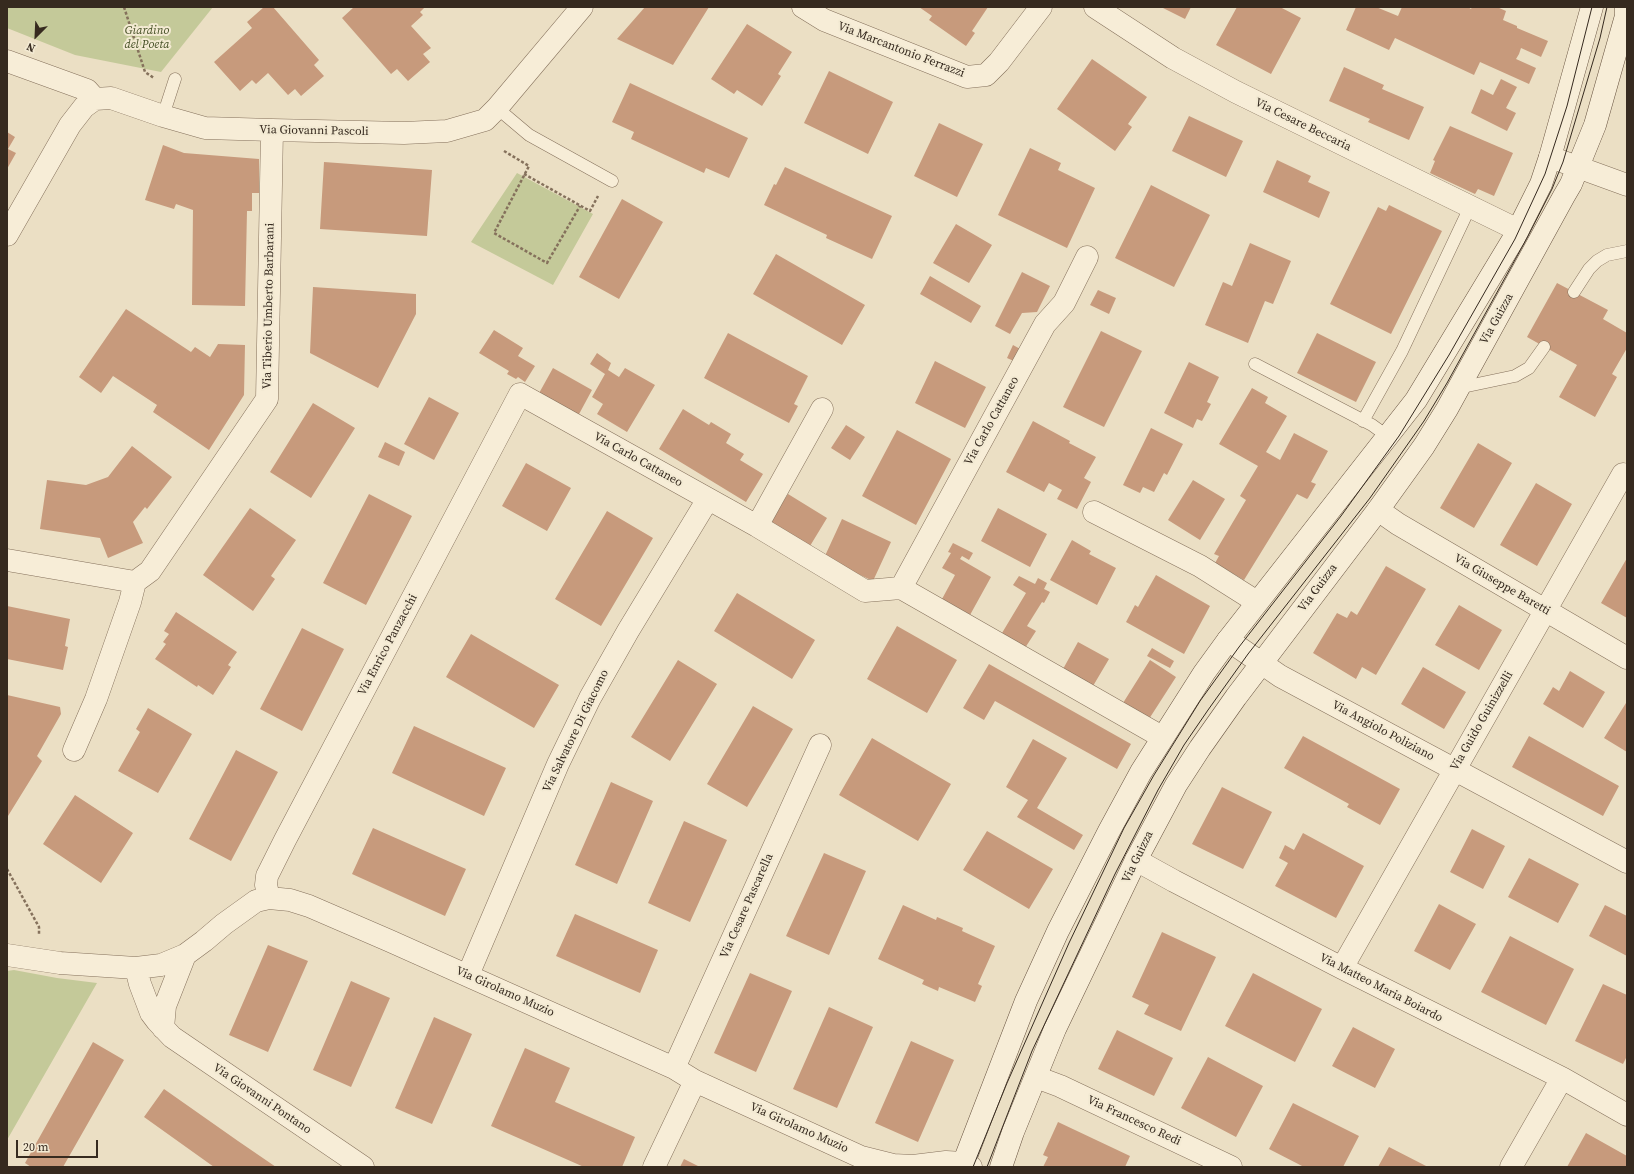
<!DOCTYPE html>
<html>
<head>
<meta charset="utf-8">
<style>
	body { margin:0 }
	#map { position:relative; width:1634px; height:1174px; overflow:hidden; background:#ebdfc4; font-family:"Source Serif 4",serif }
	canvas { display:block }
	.frame { position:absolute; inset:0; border:8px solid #362a1f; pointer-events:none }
	.north { position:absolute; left:16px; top:16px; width:40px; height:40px; -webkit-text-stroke:3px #f3ead3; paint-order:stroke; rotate:204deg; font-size:11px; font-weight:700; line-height:16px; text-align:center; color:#362a1f }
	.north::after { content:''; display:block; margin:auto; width:14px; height:18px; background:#362a1f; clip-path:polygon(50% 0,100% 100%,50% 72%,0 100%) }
	.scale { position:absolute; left:16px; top:1140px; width:82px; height:18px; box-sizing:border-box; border:2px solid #362a1f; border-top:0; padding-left:5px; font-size:12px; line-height:14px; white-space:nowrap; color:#362a1f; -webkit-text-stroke:3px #f3ead3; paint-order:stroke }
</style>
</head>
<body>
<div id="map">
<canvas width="1634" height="1174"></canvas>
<div class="frame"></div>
<div class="north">N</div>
<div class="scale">20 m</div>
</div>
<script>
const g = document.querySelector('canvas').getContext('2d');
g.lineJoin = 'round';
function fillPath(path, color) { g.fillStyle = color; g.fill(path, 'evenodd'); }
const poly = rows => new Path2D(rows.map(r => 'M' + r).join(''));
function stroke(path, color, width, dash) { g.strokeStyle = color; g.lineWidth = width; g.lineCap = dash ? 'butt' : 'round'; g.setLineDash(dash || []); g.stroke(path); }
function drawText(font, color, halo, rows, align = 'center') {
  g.font = font + ' "Source Serif 4",serif'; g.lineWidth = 4; g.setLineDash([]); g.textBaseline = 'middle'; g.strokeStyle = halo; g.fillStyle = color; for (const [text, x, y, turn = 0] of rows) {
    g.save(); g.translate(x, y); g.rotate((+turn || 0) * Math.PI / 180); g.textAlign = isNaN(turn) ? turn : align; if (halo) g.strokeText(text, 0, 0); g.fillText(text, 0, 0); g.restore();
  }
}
fillPath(poly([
	[7,7,213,7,161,72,75,55,7,28],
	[517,173,593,214,553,285,471,242],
	[14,970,57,978,97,983,7,1140,7,971]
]), '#c4c999');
fillPath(poly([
	[264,7,273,7,319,60,314,65,324,76,301,96,295,89,288,95,268,73,256,84,252,80,240,91,214,62,252,28,247,22],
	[354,7,425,7,420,12,423,15,411,26,431,48,423,54,430,62,408,81,397,69,391,74,342,18],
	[645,7,709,7,673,65,617,39],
	[919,7,988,7,972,31,975,33,966,46,929,20,932,16],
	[1161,7,1191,7,1185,19],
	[1237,7,1280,7,1301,18,1271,74,1216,45],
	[1356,7,1376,7,1398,16,1402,7,1468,7,1471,9,1472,7,1497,7,1506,11,1503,20,1517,26,1517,28,1548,41,1541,57,1521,48,1519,54,1516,59,1536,68,1529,84,1480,62,1474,75,1395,38,1389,50,1346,30],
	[747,24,792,52,778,74,781,76,762,106,737,90,734,94,711,79],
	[1092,59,1147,97,1128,124,1132,127,1115,151,1057,109],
	[1344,67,1384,85,1382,89,1424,107,1409,140,1368,122,1370,119,1329,101],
	[829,71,893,102,868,154,804,123],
	[1501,79,1517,87,1506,108,1516,113,1507,131,1471,113,1481,89,1493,95],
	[630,83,748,138,729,178,706,168,704,173,631,139,634,132,612,122],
	[1189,116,1243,141,1226,177,1172,151],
	[939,123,983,144,957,197,914,176],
	[1450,126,1513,153,1494,196,1478,189,1475,194,1430,173,1435,161,1433,160],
	[7,132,15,137,8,149,16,153,7,169],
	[163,145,184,153,259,159,259,193,252,193,252,211,247,211,245,306,192,305,193,210,176,204,174,209,145,200],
	[1030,148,1061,163,1058,170,1095,188,1067,248,998,215],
	[1277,160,1311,176,1308,182,1330,192,1319,218,1263,192],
	[324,162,432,170,427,236,320,229],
	[785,167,892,216,872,259,826,238,827,235,764,205,774,184,776,185],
	[1151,185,1210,215,1174,287,1115,258],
	[622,199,663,222,619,299,579,277],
	[1389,205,1442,231,1391,334,1330,304,1378,207,1386,211],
	[956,224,992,245,969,283,933,263],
	[1250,243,1291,261,1273,304,1265,301,1248,343,1205,325,1223,282,1232,286],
	[776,254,865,305,842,345,753,294],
	[1022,272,1050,286,1037,312,1022,313,1010,334,995,326],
	[930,276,981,306,971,323,920,294],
	[1557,283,1608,310,1603,319,1627,333,1627,348,1612,374,1617,377,1595,417,1559,397,1577,365,1527,337],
	[313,287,416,294,416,314,378,388,310,353],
	[1098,290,1116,298,1109,314,1090,305],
	[126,309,191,352,195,347,210,357,218,344,245,345,244,395,209,450,153,412,157,405,113,376,101,393,79,377],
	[494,330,523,348,518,356,535,366,525,382,518,377,516,379,507,374,509,371,479,353],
	[1101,331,1142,351,1104,427,1063,407],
	[728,333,808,376,794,404,798,406,789,423,704,378],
	[1317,333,1376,362,1356,402,1297,373],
	[1013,345,1022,350,1016,362,1007,358],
	[597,353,611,363,608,370,619,377,625,368,655,385,627,432,597,414,603,404,592,397,605,374,590,364],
	[935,361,986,387,965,428,915,403],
	[1189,362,1219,377,1207,402,1211,404,1202,421,1197,419,1193,428,1164,413],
	[553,368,592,390,578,416,538,395],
	[1252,388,1268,397,1265,403,1287,416,1266,452,1280,460,1294,433,1328,451,1311,482,1316,484,1308,498,1307,499,1297,494,1244,580,1215,563,1219,556,1214,554,1246,500,1240,496,1258,466,1219,444],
	[429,397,459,413,434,460,404,444],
	[313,403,355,428,311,498,270,472],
	[683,409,709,425,711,422,731,434,726,443,744,454,740,460,763,474,746,502,659,449],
	[1033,421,1070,441,1069,443,1096,457,1084,478,1091,482,1077,509,1057,499,1062,490,1049,483,1044,492,1006,472],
	[846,425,865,437,850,460,831,448],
	[1151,428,1183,444,1167,475,1164,473,1154,492,1143,487,1140,493,1123,485],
	[897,430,951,459,916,525,862,496],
	[385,442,405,452,399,466,378,457],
	[1478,443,1512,463,1474,528,1440,508],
	[132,446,172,477,147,509,145,507,133,522,143,543,108,558,100,538,40,529,47,480,86,485,108,477],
	[526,463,571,488,547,531,502,506],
	[1193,480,1225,499,1200,540,1168,520],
	[1536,483,1572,504,1537,566,1500,545],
	[369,494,412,516,366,605,323,583],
	[788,494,827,518,810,546,770,522],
	[250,508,296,540,271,576,275,579,253,611,203,575],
	[998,508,1047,534,1030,567,981,541],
	[607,511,653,538,601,626,555,599],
	[842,519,891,542,873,581,824,558],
	[1072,540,1091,551,1089,554,1116,568,1097,605,1050,580],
	[953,543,973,553,969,560,962,556,960,559,991,577,970,615,942,599,955,575,942,568,951,553,948,552],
	[1627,558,1627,618,1601,603],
	[1386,566,1426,589,1376,675,1362,667,1356,679,1313,653,1337,613,1347,618,1351,611,1357,615],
	[1156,575,1210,606,1184,654,1126,622,1135,605,1138,607],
	[1019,576,1035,584,1038,578,1047,583,1044,589,1050,592,1044,603,1042,602,1027,626,1036,631,1025,648,1002,633,1026,593,1013,585],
	[737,593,815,640,792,679,714,631],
	[1459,605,1502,630,1479,670,1435,645],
	[7,606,70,619,65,646,68,647,63,670,7,659],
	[176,612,237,652,228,665,231,667,213,695,198,685,197,687,155,659,166,644,163,642,169,634,164,631],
	[897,626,957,660,927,713,867,679],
	[302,628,344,649,302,731,260,709],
	[471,634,559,685,534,728,446,677],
	[1078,642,1109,659,1093,686,1063,669],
	[1152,648,1174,661,1170,668,1147,656],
	[678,660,717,684,670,761,631,737],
	[1150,660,1176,677,1149,719,1123,703],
	[989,664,1131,744,1117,769,995,701,984,720,963,708],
	[1423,667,1466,692,1444,729,1401,704],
	[1570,671,1605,692,1583,728,1543,704,1553,687,1559,691],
	[7,695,60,707,61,714,37,756,42,761,8,816,7,816],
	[1626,703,1627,704,1627,752,1604,738],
	[753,706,793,729,747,807,707,784],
	[148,708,192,734,158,793,118,771,140,732,136,729],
	[414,726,506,768,484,816,392,773],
	[1303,736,1400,789,1380,825,1347,807,1349,804,1284,768],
	[1529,736,1619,786,1603,816,1512,767],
	[872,738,951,784,918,841,839,795],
	[1033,739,1067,758,1037,808,1083,835,1074,850,1017,817,1028,800,1006,787],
	[236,750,278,772,231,861,189,839],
	[611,782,653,801,617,884,575,865],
	[1222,787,1272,812,1243,869,1192,844],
	[75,795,133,833,101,883,43,844],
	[684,821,727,840,690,922,648,903],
	[373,828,466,869,445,916,352,874],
	[1472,829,1505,846,1483,889,1450,872],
	[987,831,1053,869,1029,909,963,870],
	[1303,833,1364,866,1336,918,1275,886,1288,863,1279,858,1285,845,1294,850],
	[824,853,866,871,829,955,786,936],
	[1529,858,1579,884,1558,923,1508,897],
	[1439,904,1476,924,1450,970,1414,951],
	[903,905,936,920,937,917,963,928,962,931,995,946,978,984,982,986,975,1002,939,987,938,991,922,984,924,980,878,959],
	[1605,905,1627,916,1627,956,1589,936],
	[575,914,658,950,640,993,556,956],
	[1162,932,1216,957,1181,1031,1144,1014,1149,1005,1132,997],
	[1510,936,1574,969,1546,1025,1481,992],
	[268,945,308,961,268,1052,229,1035],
	[750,973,792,991,756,1072,714,1053],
	[1253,973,1322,1009,1295,1062,1225,1026],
	[351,981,390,998,351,1087,313,1070],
	[1603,984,1627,995,1627,1056,1623,1064,1575,1041],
	[829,1007,873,1027,837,1108,793,1089],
	[434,1017,472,1034,432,1124,395,1108],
	[1353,1027,1395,1049,1375,1088,1332,1066],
	[1117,1030,1173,1058,1154,1096,1098,1069],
	[911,1041,954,1060,918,1142,875,1123],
	[93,1042,124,1060,63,1167,31,1167,25,1163],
	[525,1048,570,1068,555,1102,635,1137,622,1167,584,1167,491,1126],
	[1208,1057,1263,1086,1236,1137,1181,1108],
	[164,1089,238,1141,276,1167,214,1167,144,1117],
	[1293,1103,1359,1136,1343,1167,1304,1167,1269,1149],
	[1058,1122,1130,1156,1125,1167,1043,1167,1048,1157,1043,1155],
	[1586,1133,1627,1156,1627,1167,1567,1167],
	[1389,1147,1428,1167,1378,1167],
	[684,1159,700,1167,680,1167]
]), '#c79a7c');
const lane = poly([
	[497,108,529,135,612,181],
	[163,116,175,79],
	[1574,292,1589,269,1597,261,1607,255,1627,251],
	[1255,364,1372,425,1387,436],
	[1458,388,1515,376,1529,368,1544,347],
	[1363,421,1402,351,1470,207]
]);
const street = poly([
	[803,7,824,20,967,77,986,75,999,62,1041,7],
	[1095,7,1173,58,1236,92,1518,230],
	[7,61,87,90,95,99],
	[1550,157,1627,185],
	[7,235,70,125,84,107,95,99,111,98,163,116,205,128,272,130,404,133,447,131,485,120,497,108,582,7],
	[1378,510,1398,524,1627,658],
	[1094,512,1200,566,1257,602],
	[757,526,822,409],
	[7,560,135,582,150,571,267,399,272,130],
	[901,588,1045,324,1064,303,1087,257],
	[1228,640,1280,676,1627,862],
	[74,750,96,699,130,602,135,582],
	[1136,860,1174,881,1342,968,1562,1078,1627,1115],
	[269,898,266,885,267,876,285,840,520,394,757,526,865,591,901,588,1162,737],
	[7,955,60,963,136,968,161,965,185,955,204,941,224,924,256,901,269,898,290,900,309,906,390,941,674,1068,695,1081,861,1157,874,1167],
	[136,968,140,984,151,1013,157,1021,172,1037,363,1167],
	[1342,968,1623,474],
	[468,975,558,764,590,698,628,631,708,499],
	[163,1028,165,1006,185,955],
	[674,1068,820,745],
	[1036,1077,1060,1086,1231,1167],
	[861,1157,893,1165,913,1166,946,1162,963,1163,971,1167],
	[654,1167,695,1081],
	[1511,1167,1562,1078]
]);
const secondary = poly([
	[962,1167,1026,1001,1058,931,1109,831,1141,772,1204,673,1228,640,1416,400,1514,238,1541,184,1550,157,1592,7],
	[1001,1167,1013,1132,1055,1029,1136,860,1176,785,1200,748,1236,697,1378,510,1424,446,1447,409,1564,196,1571,184,1595,125,1626,16,1626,7]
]);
stroke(lane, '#85715c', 13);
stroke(street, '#85715c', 23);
stroke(secondary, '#67523f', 23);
stroke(poly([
	[124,7,145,72,154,78],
	[504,151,529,166,494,233,547,263,580,206],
	[524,174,590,211,598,196],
	[7,869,39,927,39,934]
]), '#85715c', 2.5, [3, 2]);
stroke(lane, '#f7edd7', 12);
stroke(street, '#f7edd7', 22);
stroke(secondary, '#f7edd7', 22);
stroke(poly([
	[973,1167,1007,1083,1069,943,1124,828,1154,775,1200,701,1239,647,1341,516,1399,436,1449,355,1515,239,1545,174,1567,106,1592,7],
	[987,1167,1032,1051,1115,874,1158,790,1184,745,1208,710,1248,654,1370,498,1424,421,1447,383,1527,238,1552,189,1563,162,1600,38,1607,7]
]), '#362a1f', 1);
drawText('italic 12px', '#475127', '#f3ead3', [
	["Giardino",147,31],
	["del Poeta",147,45]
]);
drawText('12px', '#362a1f', '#f3ead3', [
	["Via Marcantonio Ferrazzi",901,50,21],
	["Via Cesare Beccaria",1303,125,26],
	["Via Giovanni Pascoli",314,131,1],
	["Via Tiberio Umberto Barbarani",269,306,-89],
	["Via Guizza",1497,319,-61],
	["Via Carlo Cattaneo",992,421,-61],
	["Via Carlo Cattaneo",638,460,29],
	["Via Giuseppe Baretti",1502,585,30],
	["Via Guizza",1318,588,-53],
	["Via Enrico Panzacchi",388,645,-62],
	["Via Guido Guinizzelli",1482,721,-60],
	["Via Salvatore Di Giacomo",576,731,-64],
	["Via Angiolo Poliziano",1383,731,28],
	["Via Guizza",1138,857,-64],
	["Via Cesare Pascarella",747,906,-66],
	["Via Matteo Maria Boiardo",1381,988,27],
	["Via Girolamo Muzio",505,992,24],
	["Via Giovanni Pontano",262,1099,34],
	["Via Francesco Redi",1134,1121,25],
	["Via Girolamo Muzio",799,1128,24]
]);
</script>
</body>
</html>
